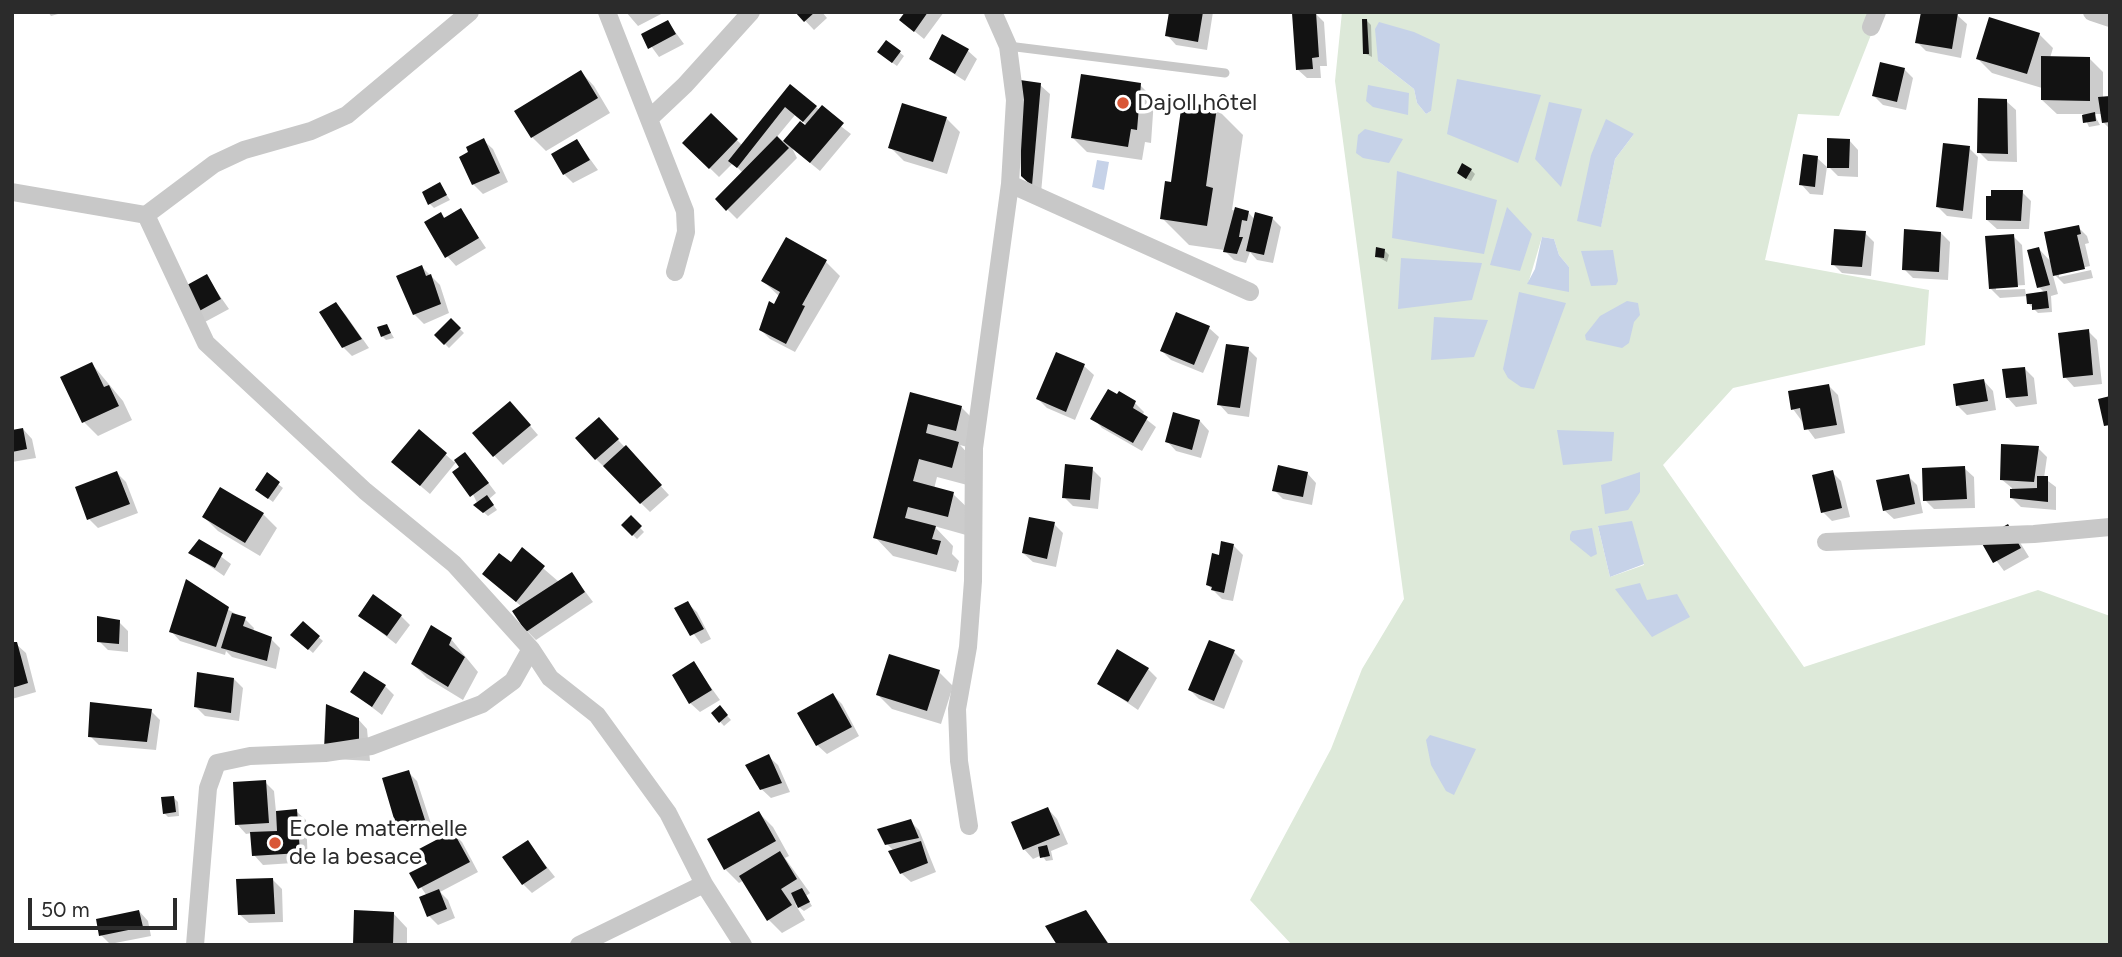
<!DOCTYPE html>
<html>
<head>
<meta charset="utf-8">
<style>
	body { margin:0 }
	#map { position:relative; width:2122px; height:957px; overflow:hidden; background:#fff; font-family:Figtree,sans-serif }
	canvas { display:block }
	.frame { position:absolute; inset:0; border:14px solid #2b2b2b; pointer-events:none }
	.scale { position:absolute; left:28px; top:898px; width:149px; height:32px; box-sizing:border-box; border:4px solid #2b2b2b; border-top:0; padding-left:9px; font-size:21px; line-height:24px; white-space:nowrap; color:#2b2b2b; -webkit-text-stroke:5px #fff; paint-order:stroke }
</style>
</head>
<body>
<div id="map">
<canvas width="2122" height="957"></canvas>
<div class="frame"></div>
<div class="scale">50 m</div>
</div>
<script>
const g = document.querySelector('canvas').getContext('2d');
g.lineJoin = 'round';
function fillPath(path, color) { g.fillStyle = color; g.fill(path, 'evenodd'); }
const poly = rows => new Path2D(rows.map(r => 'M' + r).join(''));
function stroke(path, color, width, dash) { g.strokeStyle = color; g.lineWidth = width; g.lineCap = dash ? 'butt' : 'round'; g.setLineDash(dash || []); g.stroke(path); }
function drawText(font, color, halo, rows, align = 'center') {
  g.font = font + ' Figtree,sans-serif'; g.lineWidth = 7; g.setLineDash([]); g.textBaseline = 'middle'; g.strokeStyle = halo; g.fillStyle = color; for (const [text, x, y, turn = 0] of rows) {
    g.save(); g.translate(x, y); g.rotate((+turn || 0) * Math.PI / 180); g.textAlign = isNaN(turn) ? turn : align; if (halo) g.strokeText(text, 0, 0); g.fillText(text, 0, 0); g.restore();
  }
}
fillPath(poly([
	[1342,12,1880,12,1839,116,1798,114,1765,260,1929,290,1925,345,1733,388,1663,465,1804,667,2038,590,2110,616,2110,945,1292,945,1250,900,1331,749,1362,669,1404,599,1335,81],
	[1378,61,1431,89,1431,111,1426,114,1417,103,1414,89],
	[1634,134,1615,159,1601,226,1591,155],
	[1542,237,1554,239,1559,255,1569,267,1528,284],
	[1598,526,1644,564,1644,565,1610,577]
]), '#dde9d9');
fillPath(poly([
	[1379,22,1414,32,1440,44,1431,111,1426,114,1417,103,1414,89,1378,61,1375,29],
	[1457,79,1541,95,1518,163,1447,134],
	[1368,85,1409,93,1408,115,1373,107,1366,101],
	[1549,102,1582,109,1561,187,1535,159],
	[1606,119,1634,134,1615,159,1601,227,1577,221,1591,155],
	[1365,129,1403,139,1389,163,1363,158,1356,153,1358,135],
	[1097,160,1109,162,1104,190,1092,187],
	[1397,171,1497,200,1484,254,1392,238],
	[1507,207,1532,234,1520,271,1490,265],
	[1542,237,1554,239,1559,255,1569,267,1569,292,1527,284,1535,269],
	[1613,250,1618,281,1616,285,1591,286,1581,251],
	[1401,258,1482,263,1472,300,1398,309],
	[1519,292,1566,303,1534,389,1521,387,1508,378,1503,369],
	[1627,301,1638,303,1640,315,1634,322,1629,343,1622,348,1586,340,1585,335,1600,316],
	[1434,317,1488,320,1474,357,1431,360],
	[1557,430,1614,432,1612,461,1563,465],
	[1640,472,1640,492,1628,510,1605,514,1601,485],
	[1632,521,1644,564,1610,577,1598,526],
	[1592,528,1597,554,1591,557,1570,540,1570,535,1572,531],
	[1640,583,1647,600,1677,594,1690,617,1652,637,1615,589],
	[1430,735,1476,749,1454,795,1446,791,1431,765,1426,740]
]), '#c6d2e8');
fillPath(poly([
	[48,12,65,12,51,16],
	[626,12,665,12,638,26],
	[797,12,822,12,827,18,814,30],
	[907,12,944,12,924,39,901,20],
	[1171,12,1213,12,1207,50,1176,45,1167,35],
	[1923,12,1957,15,1967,24,1961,58,1926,51,1917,42],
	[1315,13,1324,22,1327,66,1320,66,1321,78,1307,78,1297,69],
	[1367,21,1371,25,1372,57,1364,53],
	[668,22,684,44,659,57,643,35],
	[2039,34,2053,48,2050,58,2089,58,2103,72,2103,98,2110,97,2110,129,2103,122,2102,114,2094,114,2100,125,2089,127,2083,114,2057,114,2042,100,2042,88,1992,73,1978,59],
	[887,42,904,56,897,66,883,56],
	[967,50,977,59,965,81,931,59],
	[1904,69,1913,78,1906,110,1883,105,1874,96],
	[581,72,594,86,610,113,546,151,532,137,516,111],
	[1040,85,1050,94,1041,193,1032,185],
	[1140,85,1154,99,1151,143,1145,142,1142,160,1087,152,1073,138],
	[790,87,851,134,820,171,792,148,797,158,737,219,717,199,743,173,733,163,719,177,684,143,711,115,743,146],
	[795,115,807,125,805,128,800,124,783,144,776,138],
	[2006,101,2016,110,2017,162,1988,161,1979,152],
	[1216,108,1243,135,1232,210,1248,212,1255,220,1272,218,1281,227,1273,263,1257,260,1250,252,1246,263,1234,260,1224,250,1189,245,1162,218,1173,184],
	[946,118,960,132,947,174,904,161,890,147],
	[483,140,493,149,508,182,483,194,473,184,461,157],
	[1849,140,1858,150,1858,177,1838,176,1829,167],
	[577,141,598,170,573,183,564,174],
	[1969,148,1978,157,1972,219,1947,216,1938,207],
	[1817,158,1827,167,1823,195,1810,194,1801,184],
	[1471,170,1475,174,1471,181,1463,177],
	[440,185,450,200,434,208,430,204],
	[2022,192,2031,201,2029,229,1997,229,1987,220],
	[461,211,486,248,456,266,447,256,441,214,446,219],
	[2078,227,2087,236,2089,243,2085,244,2090,266,2059,273,2059,277,2091,270,2093,278,2064,284,2052,272,2058,294,2051,296,2052,312,2038,313,2029,304,2028,296,2000,298,1990,288,2013,236,2022,245,2025,285,1996,287,1996,290,2025,289,2026,295,2045,293,2039,287,2039,249,2052,263],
	[1865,233,1874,242,1871,276,1842,273,1833,264],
	[1941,233,1950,242,1948,280,1913,278,1904,269],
	[1385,251,1389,255,1387,262,1376,256],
	[826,262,840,276,795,352,770,339,761,330,770,304,775,306,780,297,763,281],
	[422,267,440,285,449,313,424,324,414,314,399,277],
	[206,276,229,309,203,323,194,314],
	[336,305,345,314,369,348,352,356,343,347],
	[1177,314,1209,328,1219,337,1203,373,1171,360,1162,351],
	[451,320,464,333,449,348,436,335],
	[387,326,394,338,386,340,382,336],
	[2088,331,2097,340,2102,384,2074,387,2065,377],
	[1248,349,1257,358,1249,417,1228,414,1219,404],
	[92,364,123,401,132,420,98,436,84,422],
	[1084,366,1094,375,1075,420,1047,408,1038,399],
	[2024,368,2034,378,2037,404,2016,407,2007,397],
	[1984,381,1993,391,1996,410,1967,415,1958,406],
	[1829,386,1838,395,1845,433,1815,439,1793,409],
	[911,394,961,407,980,426,974,449,960,445,976,462,971,486,937,477,934,489,953,494,972,512,966,535,934,526,953,546,952,554,959,561,956,572,893,556,875,537],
	[1120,394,1135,403,1144,412,1142,416,1156,427,1142,451,1102,428,1093,418],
	[519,413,538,435,503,465,474,434],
	[1200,421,1209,431,1201,458,1176,451,1167,441],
	[607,428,669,495,650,512,596,459],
	[23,429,32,439,36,458,12,462,12,431],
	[419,431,454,462,465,454,474,464,496,493,489,499,497,510,488,516,480,509,457,461,430,494,403,471],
	[2038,448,2047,457,2044,478,2056,487,2056,510,2021,507,2012,498,2012,488,2001,479],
	[1964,468,1974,477,1975,508,1934,509,1925,500],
	[1092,469,1101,478,1098,509,1073,506,1064,497],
	[1832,472,1841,481,1850,517,1832,521,1823,512],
	[117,473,126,482,138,513,98,528,89,519],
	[1307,473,1316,483,1312,505,1283,499,1274,490],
	[267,475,283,488,273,502,261,493],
	[1908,476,1917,485,1923,513,1894,519,1884,510],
	[263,514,277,528,260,556,218,531,204,517],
	[631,518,644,532,637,539,623,525],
	[1054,524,1063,533,1056,567,1033,562,1023,553],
	[2016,536,2029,557,2004,571,1982,541],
	[200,541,231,564,224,576,191,553],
	[1234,546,1243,555,1233,601,1222,599,1207,584,1220,557],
	[522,550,559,582,572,574,593,602,536,640,527,631,522,607,484,574,511,564],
	[687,603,697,612,711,639,701,644,676,609],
	[227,609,245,619,254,628,253,632,271,639,280,648,276,669,232,657,226,651,225,655,180,641,171,631],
	[360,616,401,616,410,625,396,644],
	[119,622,128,631,128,652,108,650,99,641],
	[303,623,323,641,313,653,297,639],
	[451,639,478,672,463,700,427,678,413,664],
	[12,644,16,644,26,653,36,692,12,699],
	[1234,652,1243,661,1224,709,1199,699,1190,690],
	[694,664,720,700,700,712,690,703],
	[1148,669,1157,678,1138,710,1099,683],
	[939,672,953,686,941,724,892,709,878,695],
	[234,679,243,688,239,721,205,716,196,707],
	[385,686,394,695,382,715,352,692],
	[833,695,842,704,859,736,827,754,817,745],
	[720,708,731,720,724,726,713,714],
	[151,711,160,720,156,750,99,745,90,736],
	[358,719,367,729,370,761,335,759],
	[768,756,778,765,790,792,771,798,756,784,748,766],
	[408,772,417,781,433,830,408,837,399,828],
	[265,782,274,791,276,812,296,811,306,820,308,862,263,865,254,855,252,833,246,834,237,824],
	[174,798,178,802,179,816,168,817,164,813],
	[1048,809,1057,819,1068,844,1051,851,1053,860,1046,861,1042,855,1033,859,1024,849],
	[759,813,773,827,789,856,785,858,810,893,806,896,812,906,804,911,795,904,805,920,782,933,768,919,744,880,739,883,725,869],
	[910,821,919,830,936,872,911,882,901,873,894,851,887,844],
	[453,833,462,842,478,872,440,892,448,900,455,918,438,925,429,916,427,896,412,874,429,865],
	[527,842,555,877,532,893,523,884],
	[273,880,282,889,283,922,249,923,239,914],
	[139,911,148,921,151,936,110,944,101,935],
	[1085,912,1110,945,1059,945],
	[393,913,407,928,407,945,355,945]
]), '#0003');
fillPath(poly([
	[795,12,815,12,804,22],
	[905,12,928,12,914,32,899,20],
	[1169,12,1203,12,1198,42,1165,36],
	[1316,12,1319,57,1312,58,1313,69,1296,70,1292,13],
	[1921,12,1958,13,1952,49,1915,43],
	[1989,17,2040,33,2027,74,1976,59],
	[1362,19,1367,19,1369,54,1363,54],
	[668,20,676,34,648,49,641,34],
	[942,34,969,49,955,74,929,59],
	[886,40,901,51,892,63,877,52],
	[2041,56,2090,57,2090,101,2041,100],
	[1880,62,1905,68,1897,102,1872,96],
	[581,70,598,98,531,138,514,111],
	[1081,74,1141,83,1137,130,1131,129,1128,147,1071,138],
	[1020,80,1041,83,1032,186,1021,176],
	[790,84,817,106,803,122,785,107,737,168,728,161],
	[2110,96,2110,122,2102,123,2098,97],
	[1978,98,2007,99,2008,154,1977,153],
	[1182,102,1217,107,1206,186,1213,188,1207,226,1160,219,1165,181,1171,182],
	[902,103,947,117,933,162,888,148],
	[822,105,844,123,810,163,783,141,800,121,805,125],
	[2095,112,2096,121,2083,123,2082,115],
	[711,113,738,139,709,169,682,143],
	[777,136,789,148,726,211,715,199],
	[484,138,500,173,472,185,459,157,468,152,466,147],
	[1827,138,1850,139,1849,168,1827,168],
	[577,139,590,160,563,175,551,154],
	[1943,143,1970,146,1963,211,1936,207],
	[1803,154,1818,156,1815,187,1799,185],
	[1462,163,1472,169,1466,179,1457,173],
	[440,182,447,195,428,205,422,192],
	[1991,190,2023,190,2021,221,1986,220,1986,196,1991,196],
	[1235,207,1249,211,1247,221,1242,220,1239,237,1243,237,1237,254,1223,252],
	[461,208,479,238,445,258,424,222,441,212,444,218],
	[1255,212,1273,217,1264,255,1246,251],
	[2079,225,2081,234,2077,235,2085,269,2053,276,2044,232],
	[1834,229,1866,231,1862,267,1831,265],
	[1904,229,1941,232,1939,272,1902,270],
	[2014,234,2018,287,1989,289,1985,236],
	[786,237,827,260,802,305,805,306,786,344,759,330,769,301,774,304,780,292,761,281],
	[1376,247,1385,249,1384,258,1375,257],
	[2039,247,2050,285,2037,288,2027,250],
	[422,265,426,276,431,274,441,304,413,315,396,276],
	[207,274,221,299,192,315,178,290],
	[2047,291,2049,308,2032,310,2032,304,2027,304,2026,294],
	[336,302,362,339,342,348,319,312],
	[1176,312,1210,326,1194,365,1160,351],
	[451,318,461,328,444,345,434,335],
	[387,324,391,333,381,337,377,327],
	[2089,329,2093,375,2063,378,2058,333],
	[1226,344,1249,347,1240,408,1217,405],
	[1056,352,1085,364,1066,412,1036,399],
	[92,362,104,387,109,385,119,406,82,423,60,377],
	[2025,367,2028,396,2006,398,2002,369],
	[1984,379,1988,401,1956,406,1953,384],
	[1829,384,1837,425,1804,430,1800,408,1791,410,1788,391],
	[1108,389,1117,394,1119,391,1136,401,1133,408,1148,417,1133,443,1090,419],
	[910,392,962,406,956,431,928,424,926,433,959,442,952,468,919,459,913,481,954,492,948,517,908,507,905,518,936,526,932,539,941,541,937,555,873,538],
	[2110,396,2110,425,2104,426,2098,399],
	[510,401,531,425,493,457,472,433],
	[1173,412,1200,420,1192,450,1165,442],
	[599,417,619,439,595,460,575,438],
	[23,428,27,449,12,452,12,430],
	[419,429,447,453,420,486,391,462],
	[2001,444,2039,446,2034,482,2000,480],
	[626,445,662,485,640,504,603,466],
	[465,452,489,483,470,497,452,472,459,467,454,460],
	[1065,464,1093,467,1090,500,1062,498],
	[1278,465,1308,472,1303,497,1272,491],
	[1965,466,1967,499,1923,501,1922,468],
	[1833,470,1842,508,1821,513,1812,475],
	[117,471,130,504,87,520,75,487],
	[267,472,280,482,268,499,255,490],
	[1909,474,1915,504,1883,511,1876,480],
	[2037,476,2048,476,2048,502,2010,498,2010,489,2037,488],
	[220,487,264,513,245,543,202,517],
	[487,495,494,505,483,513,473,505],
	[631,515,642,526,632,536,621,525],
	[1029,517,1055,522,1047,559,1022,553],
	[2008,524,2021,548,1993,563,1980,540],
	[199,539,223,553,215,568,188,553],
	[1221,541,1234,544,1224,593,1211,590,1212,587,1206,585,1212,553,1219,555],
	[522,547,545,566,516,602,482,574,499,553,511,562],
	[572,572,585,592,526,632,512,611],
	[186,579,229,607,216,647,169,632],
	[373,594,402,615,387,636,358,616],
	[688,601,704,629,690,636,674,608],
	[232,613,246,617,243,626,272,637,267,661,221,648],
	[97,616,120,620,119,644,97,642],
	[303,621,320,636,308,650,290,635],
	[431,625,452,638,449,645,465,657,448,687,411,664],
	[1209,640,1235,650,1214,701,1188,690],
	[12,642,17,642,28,683,12,688],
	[1117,649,1149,668,1128,702,1097,684],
	[889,654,940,670,927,711,876,695],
	[694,661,712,690,689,704,672,675],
	[364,671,386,685,372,707,350,692],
	[197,672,234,678,231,713,194,707],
	[833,693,852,727,816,746,797,713],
	[90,702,152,709,147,742,88,737],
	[326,704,359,718,359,743,324,750],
	[720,705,728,715,719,723,711,713],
	[769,754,782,783,760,790,745,765],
	[409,770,425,820,397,829,382,778],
	[266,780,269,823,235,825,233,782],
	[174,796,176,812,163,814,161,797],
	[1048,807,1060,835,1023,850,1011,822],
	[297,809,300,853,252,856,250,832,277,831,276,811],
	[759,811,776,841,724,870,707,839],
	[911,819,919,838,885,845,877,829],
	[453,831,470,862,418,889,409,873,427,864,419,849],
	[528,840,547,868,522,885,502,857],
	[921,841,928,863,900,874,888,851],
	[1047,845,1050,856,1040,858,1038,847],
	[780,851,797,879,781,889,792,905,767,921,739,876],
	[273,878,275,914,238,915,236,879],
	[802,888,810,902,798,908,791,893],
	[439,889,447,909,427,917,419,897],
	[139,910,143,927,99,936,96,919],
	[354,910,394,912,393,945,353,945],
	[1086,910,1109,945,1057,945,1045,926]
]), '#121212');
stroke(poly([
	[1008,46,1225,73]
]), '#c8c8c8', 9);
stroke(poly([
	[607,12,685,211,686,232,675,272],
	[2092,12,2110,18],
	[1871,27,1877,12],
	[649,119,685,85,751,12],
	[1010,184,1250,292],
	[12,192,146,215,206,343,365,491,454,564,531,649,513,681,482,704,371,746,325,753,250,756,217,763,208,788,195,945],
	[146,215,214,164,244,150,311,131,347,115,470,12],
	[1826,542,2034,534,2110,527],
	[531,649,550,678,597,715,668,813,704,884,743,945],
	[969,826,959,761,957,709,968,647,973,581,974,448,1010,184,1015,100,1008,46,993,12],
	[579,945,704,884]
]), '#c8c8c8', 18);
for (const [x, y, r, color] of [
	[1123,103,7,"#d95737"],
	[275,843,7,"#d95737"]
]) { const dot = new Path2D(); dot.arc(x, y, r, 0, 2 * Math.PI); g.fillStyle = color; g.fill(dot); stroke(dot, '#fff', 2.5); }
drawText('24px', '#2b2b2b', '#fff', [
	["Dajoll hôtel",1137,103],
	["Ecole maternelle",289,829],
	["de la besace",289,857]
], 'left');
</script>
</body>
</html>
